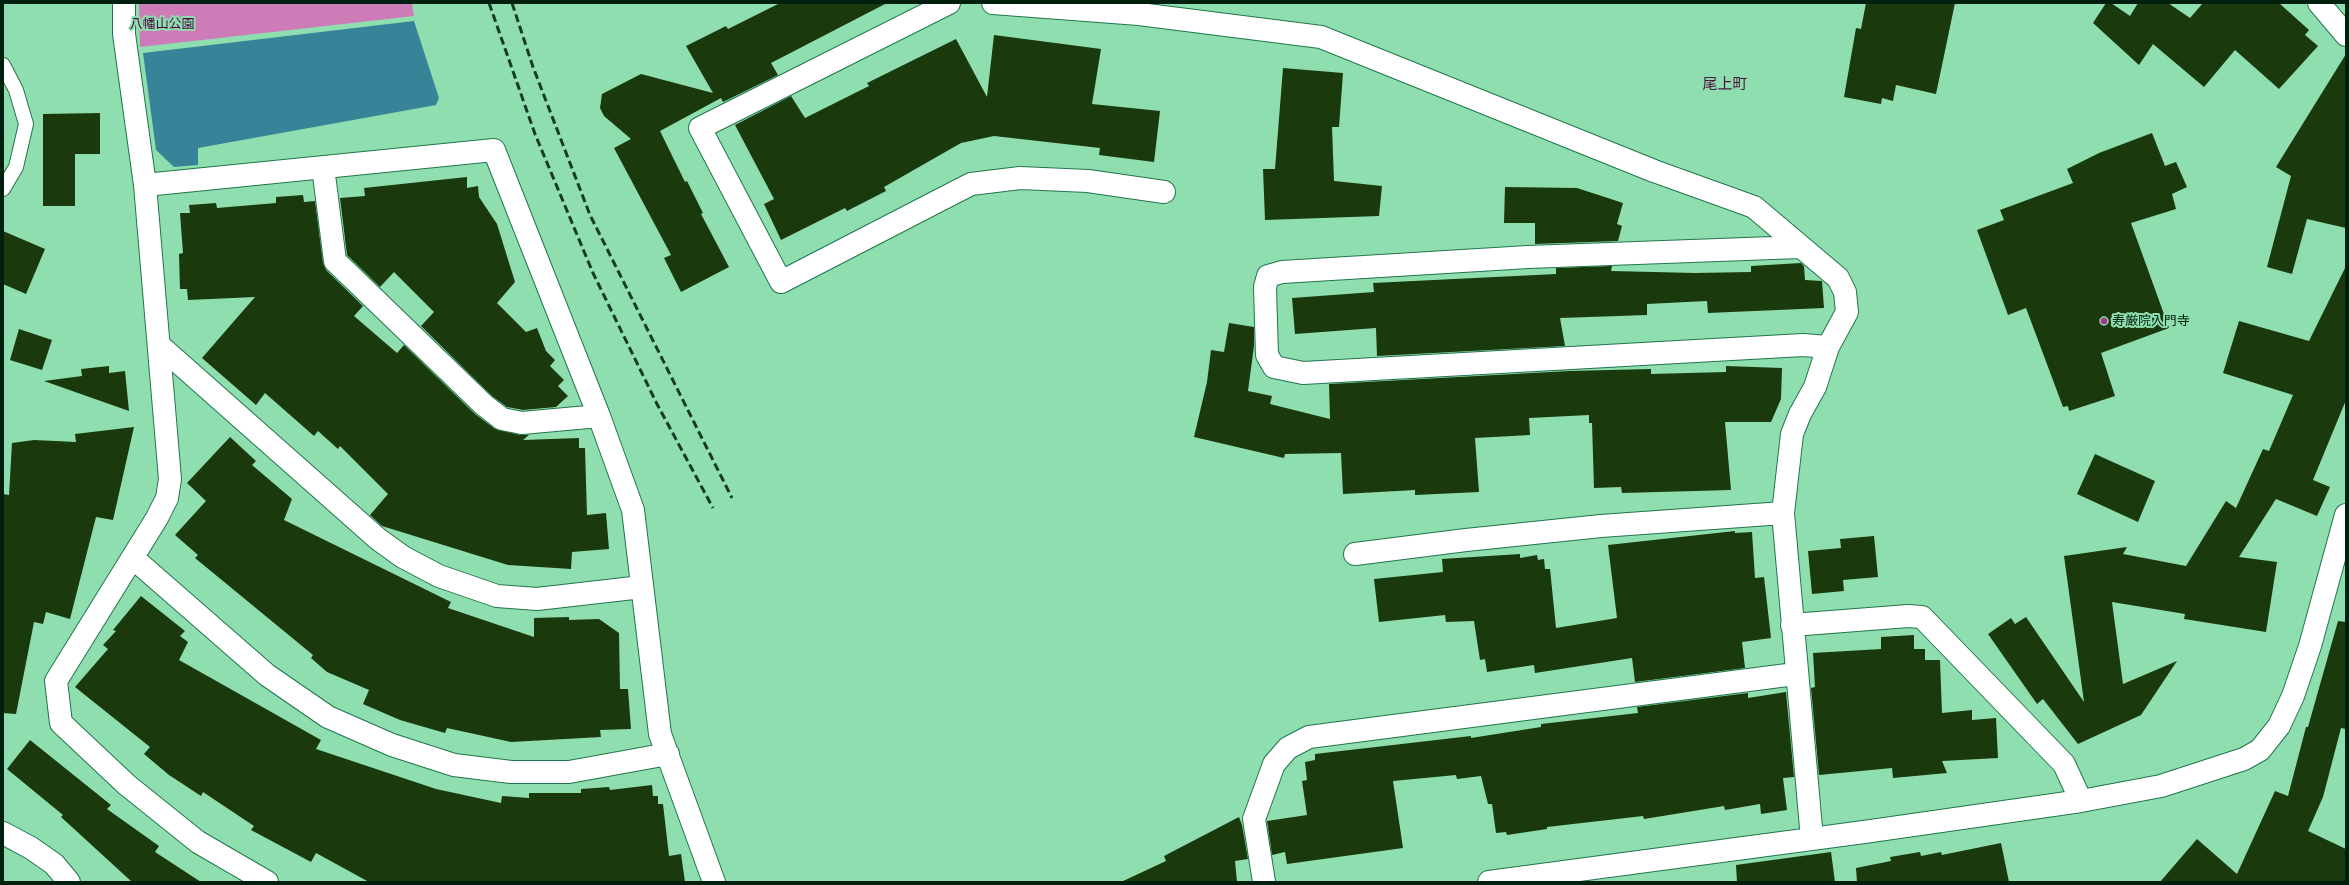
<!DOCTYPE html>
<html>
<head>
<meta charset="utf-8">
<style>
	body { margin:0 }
	#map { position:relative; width:2349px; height:885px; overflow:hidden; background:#8fdeaf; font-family:"Fira Sans Condensed",sans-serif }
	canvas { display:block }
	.frame { position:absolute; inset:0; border:4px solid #00200f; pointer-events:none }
</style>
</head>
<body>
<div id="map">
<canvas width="2349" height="885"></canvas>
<div class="frame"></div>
</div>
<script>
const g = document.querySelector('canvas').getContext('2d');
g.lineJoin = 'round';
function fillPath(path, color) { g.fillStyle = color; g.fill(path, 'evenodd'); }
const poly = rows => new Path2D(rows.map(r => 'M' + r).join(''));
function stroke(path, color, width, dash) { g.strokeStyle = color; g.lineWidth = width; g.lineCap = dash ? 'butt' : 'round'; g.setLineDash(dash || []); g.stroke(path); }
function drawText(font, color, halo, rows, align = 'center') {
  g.font = font + ' "Fira Sans Condensed","Noto Sans JP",sans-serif'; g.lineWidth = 4; g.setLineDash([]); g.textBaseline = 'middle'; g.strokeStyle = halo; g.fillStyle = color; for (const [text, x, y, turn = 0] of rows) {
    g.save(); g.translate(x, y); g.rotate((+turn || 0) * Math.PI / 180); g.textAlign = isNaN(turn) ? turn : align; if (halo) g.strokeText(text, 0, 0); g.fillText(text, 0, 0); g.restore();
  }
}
fillPath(poly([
	[139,3,412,3,414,16,140,47]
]), '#cd7cb7');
fillPath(poly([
	[414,21,439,98,436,105,198,148,198,165,174,167,156,150,143,53]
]), '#378397');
fillPath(poly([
	[780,3,887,3,771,63,778,75,723,102,721,98,660,131,685,182,687,181,703,213,701,214,729,267,681,292,664,258,671,255,614,148,631,139,604,116,600,108,602,94,641,74,713,93,686,46,726,26,728,29],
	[1866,3,1955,3,1936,94,1896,85,1893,101,1882,98,1881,104,1844,97,1856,28,1861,29],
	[2106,3,2111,3,2130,16,2138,3,2168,3,2190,18,2203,3,2279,3,2309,30,2305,35,2318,46,2279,89,2235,50,2204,87,2153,44,2139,65,2093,23],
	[994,35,1101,49,1092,104,1160,111,1154,162,1099,155,1100,148,994,136,961,143,884,187,886,191,847,211,845,208,781,240,764,204,774,199,735,125,791,96,805,118,869,86,867,83,956,39,987,97],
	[2346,54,2346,228,2307,219,2292,274,2267,267,2291,176,2276,167],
	[1283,68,1343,73,1339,127,1332,127,1334,181,1382,186,1379,216,1265,220,1263,169,1275,169],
	[100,113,100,154,75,154,75,206,43,206,43,114],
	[2152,133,2165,166,2176,162,2187,187,2172,194,2176,209,2131,223,2169,328,2101,353,2115,396,2069,411,2068,406,2063,407,2026,308,2008,315,1977,230,2004,220,2000,210,2073,183,2067,169,2099,153],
	[467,177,467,188,478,186,479,197,497,224,515,282,497,303,526,332,537,328,546,351,555,360,550,366,564,380,558,386,568,396,556,407,523,410,507,407,492,396,421,326,434,312,394,272,380,287,347,255,340,198,365,196,364,188],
	[1505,187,1577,188,1623,203,1617,224,1622,226,1618,241,1535,244,1535,223,1504,223],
	[303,195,304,202,315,201,323,263,326,270,363,306,354,316,397,353,404,345,475,414,495,429,520,435,529,435,523,440,579,438,579,448,585,448,587,515,606,513,609,549,572,552,571,569,508,565,382,526,370,515,388,494,340,446,338,449,318,431,314,436,265,393,256,405,202,358,255,297,188,300,187,289,180,289,179,254,183,253,180,213,190,213,189,205,216,203,217,208,276,203,276,197],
	[3,231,45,249,26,294,3,284],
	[1801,263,1804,266,1805,280,1822,281,1824,308,1708,313,1707,301,1647,304,1647,315,1560,318,1565,346,1377,356,1376,328,1295,334,1292,298,1374,292,1373,283,1556,274,1556,268,1612,266,1611,271,1695,273,1751,272,1751,266],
	[2346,266,2346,400,2313,480,2330,487,2317,516,2276,499,2239,557,2277,562,2266,632,2184,619,2185,614,2112,602,2123,684,2177,661,2141,715,2078,744,2043,699,2037,704,1988,634,2011,618,2015,624,2026,617,2084,702,2064,556,2127,547,2123,554,2186,566,2226,501,2236,508,2263,449,2269,451,2293,395,2223,373,2239,321,2309,341],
	[1229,323,1254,327,1254,346,1248,391,1272,396,1270,404,1330,419,1329,384,1569,371,1651,369,1651,374,1726,372,1726,366,1782,368,1781,399,1771,422,1725,422,1731,490,1622,493,1621,487,1594,488,1592,423,1589,423,1589,415,1529,418,1530,435,1475,438,1479,492,1415,495,1415,490,1343,494,1341,453,1285,454,1284,458,1194,437,1207,382,1211,350,1224,352],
	[19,329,52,340,42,370,10,360],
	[109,366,109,373,125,371,129,411,44,381,82,376,81,369],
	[134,427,113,520,96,517,70,619,46,612,43,624,34,622,16,714,3,713,3,494,9,495,12,443,34,440,76,442,75,434],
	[230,437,256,461,252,465,292,499,284,520,451,602,448,608,534,637,534,618,569,617,569,620,599,619,619,633,620,689,628,689,631,729,600,730,601,737,511,742,447,728,445,733,400,720,363,704,369,690,327,672,311,658,313,655,195,558,198,555,175,535,206,501,187,483],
	[2095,454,2155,481,2138,522,2077,494],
	[1735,531,1735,533,1752,532,1755,578,1764,577,1771,638,1742,642,1745,668,1635,682,1632,658,1535,673,1534,665,1487,672,1485,659,1480,660,1474,621,1446,622,1445,615,1379,622,1374,579,1443,572,1442,559,1520,554,1520,558,1537,555,1538,560,1544,559,1545,569,1550,569,1556,628,1617,618,1608,545],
	[1874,536,1878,577,1843,580,1844,591,1812,594,1808,551,1841,548,1840,539],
	[141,596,185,631,180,636,188,642,179,660,321,740,316,749,436,789,501,803,502,796,529,798,529,793,581,793,581,789,609,787,610,790,652,785,653,796,658,796,658,804,663,804,669,856,681,854,685,882,369,882,316,853,311,862,251,830,254,826,203,792,201,796,169,775,144,754,150,747,75,687,108,649,103,645,116,631,113,630],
	[2338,621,2346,622,2346,729,2341,728,2323,797,2308,831,2346,849,2346,882,2160,882,2197,839,2237,874,2275,791,2288,796,2306,727,2308,727],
	[1914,635,1914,649,1925,649,1925,660,1940,660,1942,713,1972,710,1972,720,1996,718,1998,758,1942,761,1947,773,1893,778,1892,768,1819,775,1811,688,1815,687,1813,653,1881,649,1881,637],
	[1786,692,1794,777,1783,778,1787,810,1761,814,1760,804,1725,810,1724,806,1644,819,1643,816,1547,827,1547,829,1507,835,1506,832,1496,833,1492,804,1488,804,1481,776,1457,779,1456,775,1393,781,1403,848,1287,864,1285,852,1272,855,1267,821,1307,815,1302,781,1307,780,1305,762,1315,760,1315,754,1471,736,1471,738,1541,727,1541,724,1638,713,1637,707,1748,693,1748,698],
	[30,740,111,805,107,809,159,846,155,852,201,882,132,882,61,817,63,815,7,769],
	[1239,817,1242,825,1248,859,1235,861,1237,882,1121,882,1166,861,1164,856],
	[2001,843,2009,882,1857,882,1856,868,1891,861,1890,857,1920,852,1921,856,1941,852,1942,855],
	[1831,852,1835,882,1737,882,1736,865]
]), '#1a390c');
const service = poly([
	[3,65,16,90,26,124,16,167,3,189]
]);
const minor = poly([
	[124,3,124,34,145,185],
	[949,3,700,128,781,282,971,184,1020,178,1088,181,1164,192],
	[993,3,1139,14,1321,37,1654,171,1754,207,1838,278,1845,292,1847,312,1828,347,1815,387,1800,414,1792,434,1783,513,1812,839],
	[323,167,335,261,484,405,502,419,522,423,599,416],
	[1800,247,1528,257,1282,272,1268,276,1265,287,1267,355,1274,367,1303,373,1803,345,1828,347],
	[160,346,378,539,403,557,439,576,497,596,537,599,642,587],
	[1355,554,1466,540,1601,526,1783,513],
	[133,558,267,675,328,717,392,745,454,765,511,772,569,772,668,754],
	[1792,625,1908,616,1922,617,2064,764,2081,801],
	[3,833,31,848,54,864,69,882],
	[267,882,198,842,127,785,61,723,56,681,157,518,167,498,170,479,145,185,494,150,599,416,633,510,660,734,714,882],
	[1264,882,1254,819,1274,764,1288,748,1309,737,1795,674],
	[1489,882,1864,832,2081,801,2161,786,2244,759,2260,750,2279,726,2293,696,2310,646,2346,515]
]);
const tertiary = poly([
	[2319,3,2346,35]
]);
stroke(service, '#22754c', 16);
stroke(minor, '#22754c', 24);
stroke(tertiary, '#22754c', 24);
stroke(service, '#fff', 14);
stroke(minor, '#fff', 22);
stroke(tertiary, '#fff', 22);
stroke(poly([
	[489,3,535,134,593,273,657,404,713,508],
	[512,3,533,67,590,215,732,498]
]), '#153c27', 3, [8, 4]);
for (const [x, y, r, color] of [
	[2104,321,4,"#a6338e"]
]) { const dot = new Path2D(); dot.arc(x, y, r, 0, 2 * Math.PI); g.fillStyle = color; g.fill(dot); stroke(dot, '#8fdeaf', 1.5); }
drawText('13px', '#500042', '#8fdeaf', [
	["八幡山公園",162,24]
]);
drawText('13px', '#00200f', '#8fdeaf', [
	["寿厳院入門寺",2112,321]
], 'left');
drawText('15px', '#4a133f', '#8fdeaf', [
	["尾上町",1725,85]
]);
</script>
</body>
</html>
